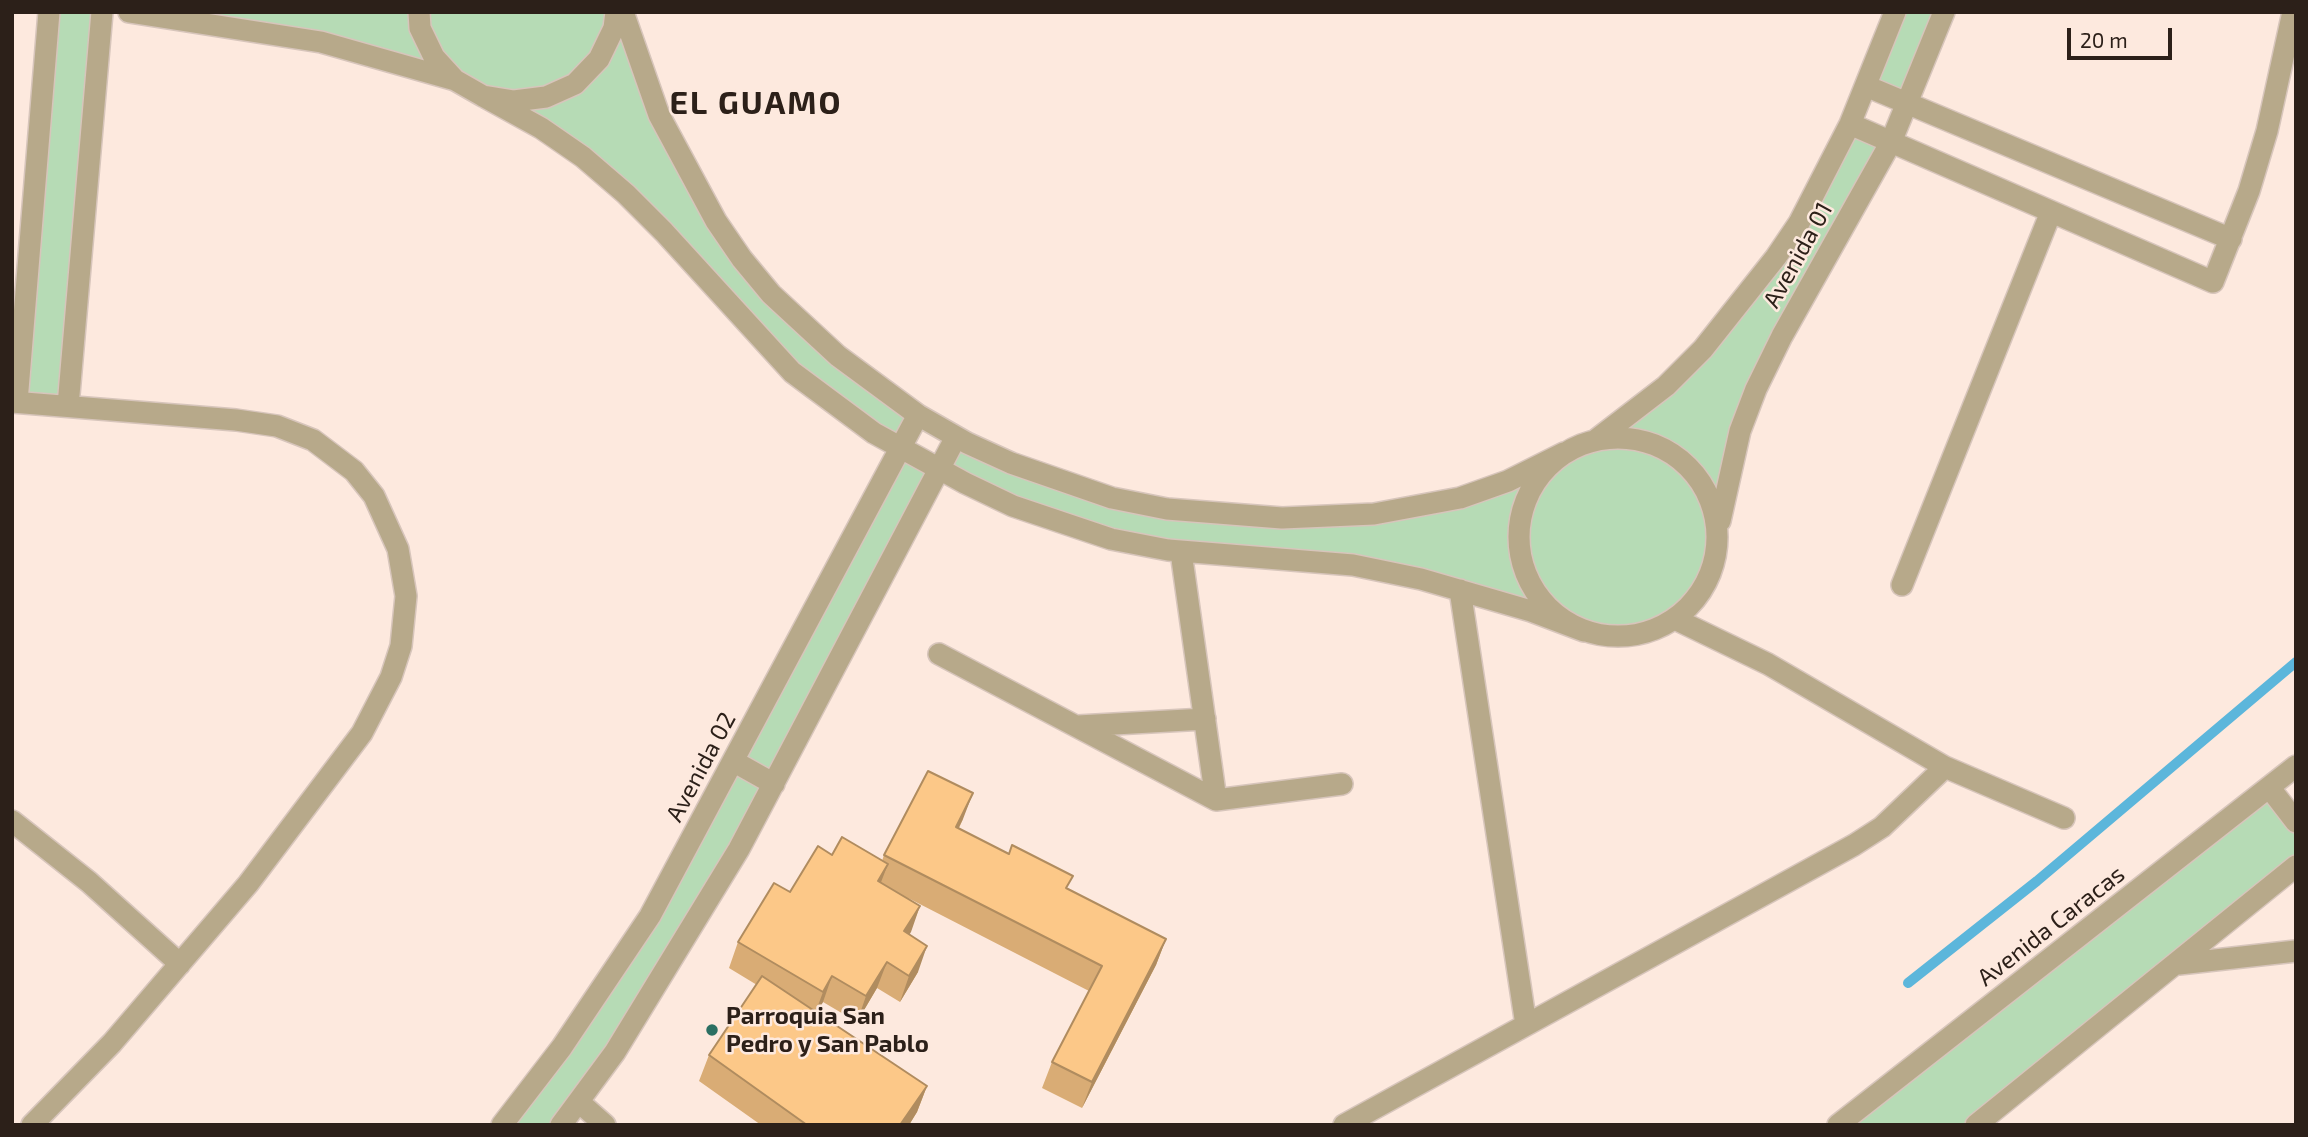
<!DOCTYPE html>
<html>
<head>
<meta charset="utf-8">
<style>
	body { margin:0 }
	#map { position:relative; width:2308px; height:1137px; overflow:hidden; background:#fde9de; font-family:"Exo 2",sans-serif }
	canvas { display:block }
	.frame { position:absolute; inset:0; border:14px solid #2c2019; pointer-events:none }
	.scale { position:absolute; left:2067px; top:28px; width:105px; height:32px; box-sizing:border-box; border:4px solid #2c2019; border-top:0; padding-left:9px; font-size:21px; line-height:24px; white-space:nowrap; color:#2c2019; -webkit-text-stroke:5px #fde9de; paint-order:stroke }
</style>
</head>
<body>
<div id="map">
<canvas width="2308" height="1137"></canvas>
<div class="frame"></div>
<div class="scale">20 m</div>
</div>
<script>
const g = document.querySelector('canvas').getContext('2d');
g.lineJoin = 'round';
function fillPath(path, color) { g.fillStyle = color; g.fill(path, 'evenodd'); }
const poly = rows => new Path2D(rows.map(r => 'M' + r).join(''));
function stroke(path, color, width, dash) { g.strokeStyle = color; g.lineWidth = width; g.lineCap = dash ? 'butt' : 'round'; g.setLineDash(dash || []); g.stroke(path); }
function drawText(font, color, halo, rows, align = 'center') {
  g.font = font + ' "Exo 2",sans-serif'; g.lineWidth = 5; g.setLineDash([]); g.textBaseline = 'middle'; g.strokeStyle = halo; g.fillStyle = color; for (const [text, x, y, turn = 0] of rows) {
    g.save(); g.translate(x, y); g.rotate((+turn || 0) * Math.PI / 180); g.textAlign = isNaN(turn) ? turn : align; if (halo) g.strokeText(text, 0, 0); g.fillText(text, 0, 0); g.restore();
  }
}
fillPath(poly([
	[49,12,102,12,68,406,17,402],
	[129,12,623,12,639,60,742,259,918,415,900,448,937,469,956,437,1167,509,1422,506,1596,439,1732,316,1850,124,1891,142,1782,336,1718,530,1715,564,1700,595,1675,619,1646,633,1615,637,1584,631,1421,579,1168,550,937,470,793,750,561,1125,502,1125,627,952,900,448,824,397,626,194,455,80],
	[1895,12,1944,12,1907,104,1866,86],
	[2269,787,2296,822,2296,866,1976,1125,1838,1125]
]), '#b6dbb5');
stroke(poly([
	[1908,983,2037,881,2296,662]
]), '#5cb6db', 10);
const minor = poly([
	[129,12,321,42,455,80],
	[419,12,420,28,434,57,455,80,483,96,514,101,546,97,575,84,599,59,614,28,616,12],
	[623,12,659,115,716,221,742,259,771,294,838,356,918,415,967,443,1011,463,1112,498,1167,509,1282,518,1374,514,1460,498,1508,481,1564,453],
	[1866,86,2231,239],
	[483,96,541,128,583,157,626,194,664,232,792,372,874,433,965,483,1013,506,1111,539,1168,550,1353,565,1421,579,1531,611,1584,631],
	[1850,124,2213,282,2249,191,2267,131,2293,12],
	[12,402,236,420,277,426,313,440,354,471,374,496,398,549,406,596,401,646,391,677,362,733,248,884,112,1043,32,1125],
	[17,402,49,12],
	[68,406,102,12],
	'1519 537a99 99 0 1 1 198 0a99 99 0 1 1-198 0Z',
	[1597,439,1666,386,1703,349,1776,257,1799,223,1850,124,1895,12],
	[1720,521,1740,431,1756,389,1782,336,1891,142,1944,12],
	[1181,552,1216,800],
	[1902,585,2051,212],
	[1460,590,1526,1025],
	[1675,619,1768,664,1945,767,2064,818],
	[939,654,1216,800,1342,784],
	[1078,726,1205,719],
	[733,761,774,784],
	[2269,787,2296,822],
	[12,821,89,882,180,964],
	[2179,964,2296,951],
	[579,1102,605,1125],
	[502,1125,562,1047,650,916,918,415],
	[561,1125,615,1052,739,849,956,437],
	[1344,1125,1854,845,1882,827,1945,767],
	[1838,1125,2296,766],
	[1976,1125,2296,866]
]);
stroke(minor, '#d7c5bb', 24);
stroke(minor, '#b7a98a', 21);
fillPath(poly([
	[963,819,959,828,1068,889,1166,939,1156,965,1082,1108,1042,1088,1052,1062,1089,991,908,898,920,906,909,934,918,972,900,1002,877,988,857,1022,823,1002,817,1012,927,1086,917,1112,909,1125,761,1125,699,1081,709,1055,757,985,729,968,738,942,790,892,832,855,882,861,884,855]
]), '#d9ac75');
fillPath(poly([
	[973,793,963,819,946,853,956,827],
	[888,864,878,890,878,881],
	[920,906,911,932,895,958,904,931],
	[1166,939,1156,965,1082,1108,1092,1082],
	[927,946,918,972,900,1002,909,976],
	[887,962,877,988,857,1022,866,996],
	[832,976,823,1002,813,1019,823,992],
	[927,1086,917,1112,909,1125,900,1125]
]), '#b08c5f');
const building = poly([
	[928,771,973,793,956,827,1009,854,1012,845,1073,876,1066,888,1166,939,1092,1082,1052,1062,1102,966,884,855,928,771],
	[842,837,888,864,878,881,920,906,904,931,927,946,909,976,887,962,866,996,832,976,823,992,738,942,774,883,790,892,818,846,832,855,842,837],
	[762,976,927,1086,900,1125,807,1125,709,1055,762,976]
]);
fillPath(building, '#fcc888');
stroke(building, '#b08c5f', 2);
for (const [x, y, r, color] of [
	[712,1030,7,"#2b6f62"]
]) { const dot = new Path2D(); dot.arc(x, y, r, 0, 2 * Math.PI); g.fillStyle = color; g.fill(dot); stroke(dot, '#fde9de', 2.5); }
drawText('24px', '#2c2019', '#fde9de', [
	["Avenida 01",1798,255,-61],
	["Avenida 02",701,767,-62],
	["Avenida Caracas",2051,926,-38]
]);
drawText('bold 24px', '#2c2019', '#fde9de', [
	["Parroquia San",726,1016],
	["Pedro y San Pablo",726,1044]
], 'left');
g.letterSpacing = '2px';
drawText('bold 32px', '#2c2019', '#fde9de', [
	["EL GUAMO",756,103]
]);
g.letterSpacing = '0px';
</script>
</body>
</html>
